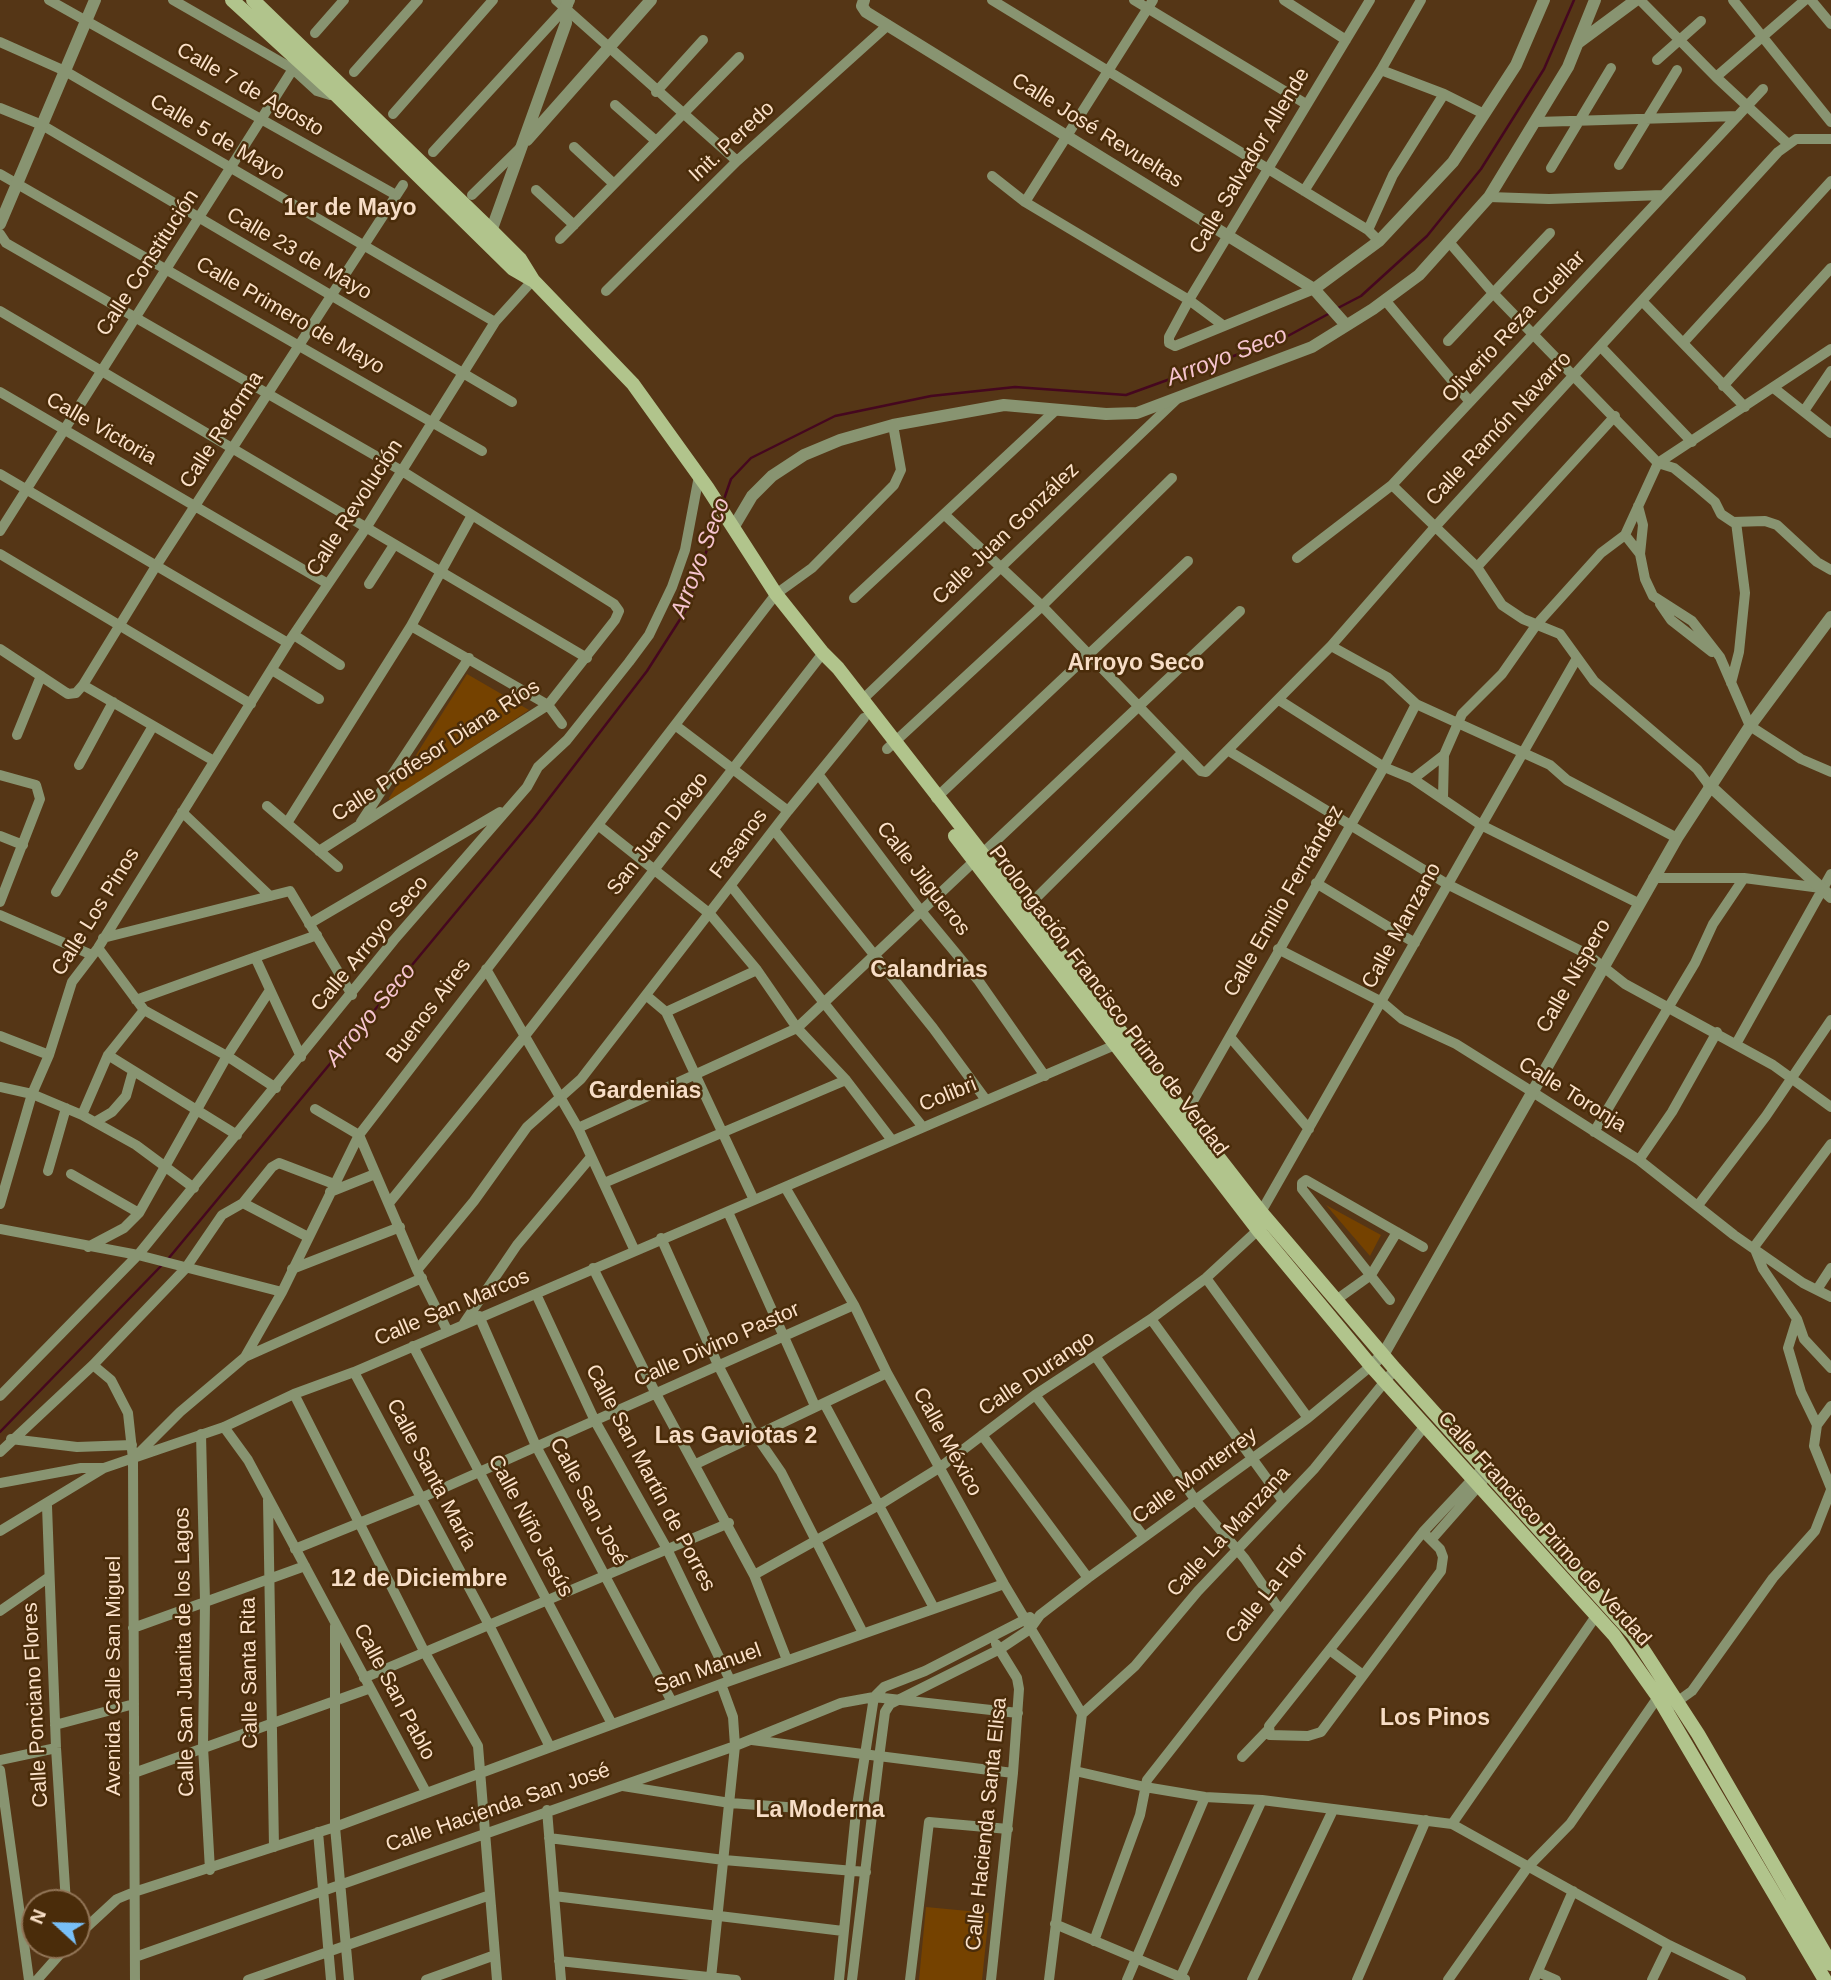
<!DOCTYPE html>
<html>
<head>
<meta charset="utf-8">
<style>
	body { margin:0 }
	#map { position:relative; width:1831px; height:1980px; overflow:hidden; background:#553616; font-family:Helvetica,sans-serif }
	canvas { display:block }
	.north { position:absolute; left:21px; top:1889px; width:70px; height:70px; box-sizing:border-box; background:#4a2c0a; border:2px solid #917456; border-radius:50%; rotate:292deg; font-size:19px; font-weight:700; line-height:28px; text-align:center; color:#fbe1c9 }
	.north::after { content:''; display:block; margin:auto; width:24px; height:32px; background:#78bff7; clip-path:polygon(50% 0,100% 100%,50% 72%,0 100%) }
</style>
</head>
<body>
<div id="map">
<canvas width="1831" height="1980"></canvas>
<div class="north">N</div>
</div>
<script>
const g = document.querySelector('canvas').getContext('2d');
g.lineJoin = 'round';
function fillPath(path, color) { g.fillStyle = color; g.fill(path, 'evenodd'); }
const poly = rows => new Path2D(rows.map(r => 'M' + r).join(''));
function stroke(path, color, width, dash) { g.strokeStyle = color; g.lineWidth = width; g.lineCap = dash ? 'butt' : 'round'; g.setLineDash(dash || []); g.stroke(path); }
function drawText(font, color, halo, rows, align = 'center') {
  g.font = font + ' Helvetica,sans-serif'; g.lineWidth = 5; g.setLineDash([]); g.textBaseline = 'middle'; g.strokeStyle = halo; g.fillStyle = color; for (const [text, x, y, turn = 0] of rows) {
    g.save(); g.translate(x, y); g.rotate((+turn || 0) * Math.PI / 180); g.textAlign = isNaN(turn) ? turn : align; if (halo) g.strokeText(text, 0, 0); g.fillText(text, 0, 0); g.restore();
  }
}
fillPath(poly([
	[467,674,529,710,390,801,389,798],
	[1326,1205,1381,1235,1370,1256],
	[926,1907,989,1913,982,1980,919,1980]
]), '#754200');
stroke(poly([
	[1336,309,1361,296,1427,236,1481,169,1544,69,1574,0],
	[723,502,731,479,751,458,835,416,931,396,1015,387,1126,395,1286,337,1330,313],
	[168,1259,534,818,647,671,686,610,719,515],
	[0,1432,161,1266]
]), '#45071f', 2.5);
stroke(poly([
	[49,0,396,195],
	[173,0,293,69,317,91,330,95,338,93],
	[556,0,737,161],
	[992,0,1368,230,1379,241],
	[1134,0,1306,104],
	[1284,0,1346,40],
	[1640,0,1716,77,1787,143],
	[1733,0,1831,122],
	[1811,0,1831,24],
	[315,33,344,0],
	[0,42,65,71,495,322],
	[1657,60,1701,21],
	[1381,70,1444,94,1484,114],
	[354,72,418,0],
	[1716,77,1805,0],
	[656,92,703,40],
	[615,105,656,141],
	[0,108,42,125,512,402],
	[393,114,493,0],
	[1537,122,1738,116],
	[574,147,614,184],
	[433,152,568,5],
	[1619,165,1677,70],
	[1551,168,1611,68],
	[0,174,482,451],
	[992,176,1025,202,1189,300,1224,326],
	[536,190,574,225],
	[1304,191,1381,70,1421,0],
	[472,195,520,148],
	[1489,197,1549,199,1663,195],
	[1025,202,1153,0],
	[1368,230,1393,175,1444,94],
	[0,234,6,243,402,471,614,604,619,611,615,620,548,705,319,851],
	[560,239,739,57],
	[1449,242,1493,293,1658,463],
	[1314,289,1175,346,1169,343,1169,337,1189,300,1370,0],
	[606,291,737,161,888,25],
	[1385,300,1470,402],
	[1643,302,1745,407],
	[0,311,587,658],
	[1448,341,1550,233],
	[1683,343,1831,181],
	[1602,348,1692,442],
	[1723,386,1831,268],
	[1775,389,1831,433],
	[0,392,328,584],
	[1804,411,1831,371],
	[1658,463,1674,468,1695,485,1715,502,1721,514,1733,522,1765,521,1777,525,1817,562,1831,570],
	[0,474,288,643],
	[1392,485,1477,567,1502,605,1523,619,1560,634,1594,681,1697,769,1709,785],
	[1638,506,1643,525,1640,554],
	[945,515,1042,606,1201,771,1206,772,1331,646,1434,528,1778,152,1796,139,1831,139],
	[0,531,293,69],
	[1625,535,1640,554,1645,579,1653,596,1692,621,1720,657,1750,726,1801,759,1831,772],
	[0,554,251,704],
	[1297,558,1392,485,1763,89],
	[1477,567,1615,416],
	[369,584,394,545],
	[854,598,1057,409],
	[1660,604,1671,620,1712,652],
	[411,626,548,705,562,724],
	[294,635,340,665],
	[1331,646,1387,677,1416,704,1550,765,1567,780,1677,838],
	[0,649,68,694,76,693,83,685,156,566,403,185],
	[272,670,319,699],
	[1731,683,1739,652,1745,593,1736,522],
	[83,685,214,761],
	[862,700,1176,400],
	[1279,700,1384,767,1413,779,1481,825,1638,903],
	[675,725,788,811],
	[17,735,41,676],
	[887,749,1042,606,1172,478],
	[1229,751,1447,884,1587,954,1625,984,1773,1065,1831,1107],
	[79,765,113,702],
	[818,774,921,911,978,980,1045,1076],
	[0,775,36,785,40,799,0,902],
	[1413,779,1444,755],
	[936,798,1188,561],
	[1443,798,1444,755,1462,714,1502,674,1537,624,1601,553,1625,535,1658,463,1831,349],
	[267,806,338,867],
	[182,812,270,896],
	[361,822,469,658],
	[287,823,411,626,471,517],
	[598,825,710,914,757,970,797,1028,846,1080,891,1139],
	[774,830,933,1028,986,1100],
	[0,836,23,845],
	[1653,878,1744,878,1821,888],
	[1316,883,1415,943],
	[731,886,922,1126],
	[56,892,153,726],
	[1025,909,1182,753],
	[0,915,92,955],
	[309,924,500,812],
	[103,938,290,891,352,995],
	[98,948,144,1010,227,1056,276,1088],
	[1278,949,1382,1002,1402,1019,1456,1044,1531,1091,1639,1160,1734,1235,1803,1283,1831,1297],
	[255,957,301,1057],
	[486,969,578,1128,634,1249],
	[647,996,666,1012,754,1200],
	[136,1000,317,935],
	[666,1012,757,970],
	[0,1036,49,1055],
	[1230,1037,1309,1129],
	[1736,1044,1831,874],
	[108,1055,237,1135],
	[0,1087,32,1094,82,1115,136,1145,194,1188],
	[315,1109,359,1135],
	[82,1115,108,1055,144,1010],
	[1185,1115,1384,767,1416,704],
	[95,1122,112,1112,126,1096,133,1071],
	[578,1128,797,1028,1240,611],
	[1594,1132,1695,963,1713,924,1744,878],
	[359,1135,417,1270,447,1330],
	[1831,1144,1754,1247,1763,1269,1797,1319,1788,1348,1801,1392,1817,1425,1814,1446,1831,1488],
	[1639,1160,1672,1112,1717,1032],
	[48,1171,66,1108],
	[71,1174,139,1213],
	[604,1183,846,1080],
	[785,1187,854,1305,887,1373,1004,1584,1082,1714],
	[330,1192,375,1174],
	[243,1203,308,1237],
	[389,1203,524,1037,823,653],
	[0,1204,32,1094,49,1055,72,982,98,948,288,643,366,528,495,322,533,280],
	[1699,1204,1766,1116,1831,1020],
	[728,1212,815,1406],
	[1261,1212,1577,658],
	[0,1229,138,1255,282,1292],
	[661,1238,718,1365,750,1427,781,1472,863,1633],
	[88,1247,124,1228,139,1213,227,1056,270,990],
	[593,1268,655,1392,754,1575,787,1660],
	[292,1269,400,1227],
	[417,1270,474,1201,527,1127,581,1079,788,811,864,718],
	[1206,1278,1308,1418],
	[1818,1288,1831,1268],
	[536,1294,595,1421,667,1549,730,1680],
	[1336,1300,1371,1275,1397,1232],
	[1390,1300,1302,1189,1302,1183,1306,1180,1423,1247],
	[479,1316,536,1446,672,1702],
	[1151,1319,1283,1501],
	[1797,1319,1804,1339,1831,1368],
	[464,1323,517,1245,591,1157],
	[413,1346,612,1724],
	[245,1357,422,1278],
	[1096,1357,1196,1501,1245,1559,1279,1609],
	[93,1365,111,1380,128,1413,133,1459,135,1980],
	[354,1372,489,1625,550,1747],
	[294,1394,424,1651,478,1746,497,1980],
	[1035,1395,1144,1537],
	[0,1396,138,1255,394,940,527,787,538,767,567,740,629,662,649,635,672,587,685,550,699,476],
	[824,1403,934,1608],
	[1817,1425,1831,1406],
	[224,1427,248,1460,426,1792],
	[201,1434,205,1602,203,1747,210,1870],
	[982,1435,1088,1578],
	[11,1439,77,1447,132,1445],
	[0,1452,93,1365,185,1269,222,1215,243,1203,272,1167,279,1163,334,1184],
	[133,1459,180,1412,245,1357,282,1292,359,1135,776,594,812,568,894,485,901,470,893,425],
	[696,1464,887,1373],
	[0,1483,81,1468,104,1468],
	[268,1500,274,1847],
	[47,1506,56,1748,66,1903],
	[0,1531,104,1468,224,1427,294,1394,354,1372,1122,1042],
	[1423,1532,1440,1549,1443,1557,1441,1571,1321,1732,1308,1736,1270,1735,1269,1726,1423,1532,1483,1468],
	[1432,1539,1483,1481],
	[295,1549,421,1498,854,1305],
	[754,1575,881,1504,939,1468,1035,1395,1151,1319,1206,1278,1258,1230],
	[0,1611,49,1577],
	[335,1626,335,1827,349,1980],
	[133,1628,305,1566],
	[1331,1651,1363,1675],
	[364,1678,729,1523],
	[1671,1706,1692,1691,1773,1578,1815,1531,1831,1490],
	[1082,1714,1135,1666,1198,1591,1314,1469,1395,1369],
	[55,1725,134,1704],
	[752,1740,1013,1773],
	[1242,1757,1267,1731],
	[0,1760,56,1748],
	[0,1770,29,1980],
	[1075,1771,1145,1787,1205,1797,1262,1800,1452,1824,1669,1945,1741,1980],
	[134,1773,368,1689],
	[623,1786,730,1803,856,1812],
	[547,1810,561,1980],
	[1452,1824,1596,1616],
	[318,1832,331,1980],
	[549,1838,724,1860,866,1872],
	[554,1896,843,1931],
	[1055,1924,1185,1979],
	[77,1936,117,1899,134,1892,335,1827,721,1684,1004,1584],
	[1094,1941,1140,1815,1147,1780,1424,1427],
	[135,1957,735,1746,841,1703,874,1697,1018,1713],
	[559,1961,736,1980],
	[1538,1972,1556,1980],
	[711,1978,735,1746,733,1717,721,1684],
	[37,1980,68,1945],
	[248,1980,490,1895],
	[426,1980,495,1955],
	[839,1980,856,1812,874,1697,884,1687,925,1671,1030,1617],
	[852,1980,879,1758,885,1712,890,1704,1000,1649,1030,1629,1040,1615,1088,1578,1308,1418,1371,1366],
	[910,1980,929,1822,1008,1829],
	[991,1980,1013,1773,1019,1689,1017,1678,996,1644],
	[1049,1980,1082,1714],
	[1127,1980,1205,1797],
	[1179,1980,1262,1800],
	[1252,1980,1333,1810],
	[1357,1980,1426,1820],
	[1448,1980,1527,1868,1570,1824,1658,1697],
	[1534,1980,1573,1891],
	[1652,1980,1669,1945]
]), '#889471', 10);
stroke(poly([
	[864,0,862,6,866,12,1314,289,1346,325],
	[1578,43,1636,0],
	[527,140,651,0],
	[0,224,95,0],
	[489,237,566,23,565,8,569,0],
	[1314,289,1379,241,1453,162,1516,65,1544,0],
	[733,528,752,496,772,476,804,455,840,440,893,425,1004,405,1106,414,1137,413,1312,347,1373,309,1419,275,1489,197,1568,67,1595,0],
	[1709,785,1831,897],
	[1376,1361,1383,1355,1677,838,1750,726,1831,617]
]), '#889471', 12);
stroke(poly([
	[232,0,336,95,513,269,532,280],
	[253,0,491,230,520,259,533,280,633,384,707,487,776,594,823,653,838,668,1261,1212,1395,1369,1633,1634,1698,1734,1831,1964],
	[955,836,1258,1230,1371,1366,1614,1635,1658,1697,1825,1980]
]), '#b1c48c', 14);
drawText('21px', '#fbe1c9', '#4a2c0a', [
	["Calle 7 de Agosto",250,90,30],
	["Calle José Revueltas",1097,131,32],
	["Calle 5 de Mayo",217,138,30],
	["Init. Peredo",732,142,-43],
	["Calle Salvador Allende",1250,161,-59],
	["Calle 23 de Mayo",299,254,30],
	["Calle Constitución",148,263,-57],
	["Calle Primero de Mayo",290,316,30],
	["Oliverio Reza Cuellar",1514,327,-47],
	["Calle Victoria",101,429,30],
	["Calle Ramón Navarro",1499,429,-47],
	["Calle Reforma",222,430,-57],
	["Calle Revolución",355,508,-57],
	["Calle Juan González",1006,534,-44],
	["Calle Profesor Diana Ríos",436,751,-33],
	["San Juan Diego",658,834,-52],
	["Fasanos",739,844,-53],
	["Calle Jilgueros",923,879,52],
	["Calle Emilio Fernández",1284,901,-60],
	["Calle Los Pinos",96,912,-58],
	["Calle Manzano",1402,926,-61],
	["Calle Arroyo Seco",370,944,-50],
	["Calle Níspero",1574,976,-60],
	["Prolongación Francisco Primo de Verdad",1108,1001,53],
	["Buenos Aires",429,1011,-53],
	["Colibri",948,1095,-22],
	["Calle Toronja",1572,1095,32],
	["Calle San Marcos",452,1308,-23],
	["Calle Divino Pastor",717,1345,-24],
	["Calle Durango",1037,1374,-34],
	["Calle México",947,1442,61],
	["Calle Santa María",431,1475,62],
	["Calle Monterrey",1195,1476,-36],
	["Calle San Martín de Porres",650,1478,62],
	["Calle San José",588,1502,62],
	["Calle Niño Jesús",530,1526,62],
	["Calle Francisco Primo de Verdad",1544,1529,48],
	["Calle La Manzana",1229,1532,-47],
	["Calle La Flor",1267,1594,-52],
	["Calle San Juanita de los Lagos",185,1652,-91],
	["San Manuel",708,1669,-20],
	["Calle Santa Rita",250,1673,-91],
	["Avenida Calle San Miguel",114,1676,-90],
	["Calle San Pablo",394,1692,62],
	["Calle Ponciano Flores",36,1705,-93],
	["Calle Hacienda San José",498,1808,-19],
	["Calle Hacienda Santa Elisa",987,1824,-84]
]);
drawText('bold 23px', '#f7ddc6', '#4a2c0a', [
	["1er de Mayo",350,209],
	["Arroyo Seco",1136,664],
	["Calandrias",929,971],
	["Gardenias",645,1092],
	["Las Gaviotas 2",736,1437],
	["12 de Diciembre",419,1580],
	["Los Pinos",1435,1719],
	["La Moderna",820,1811]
]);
drawText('italic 23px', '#f6c4cf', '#4a2c0a', [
	["Arroyo Seco",1227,357,-21],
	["Arroyo Seco",701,558,-69],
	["Arroyo Seco",371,1015,-50]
]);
</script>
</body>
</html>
